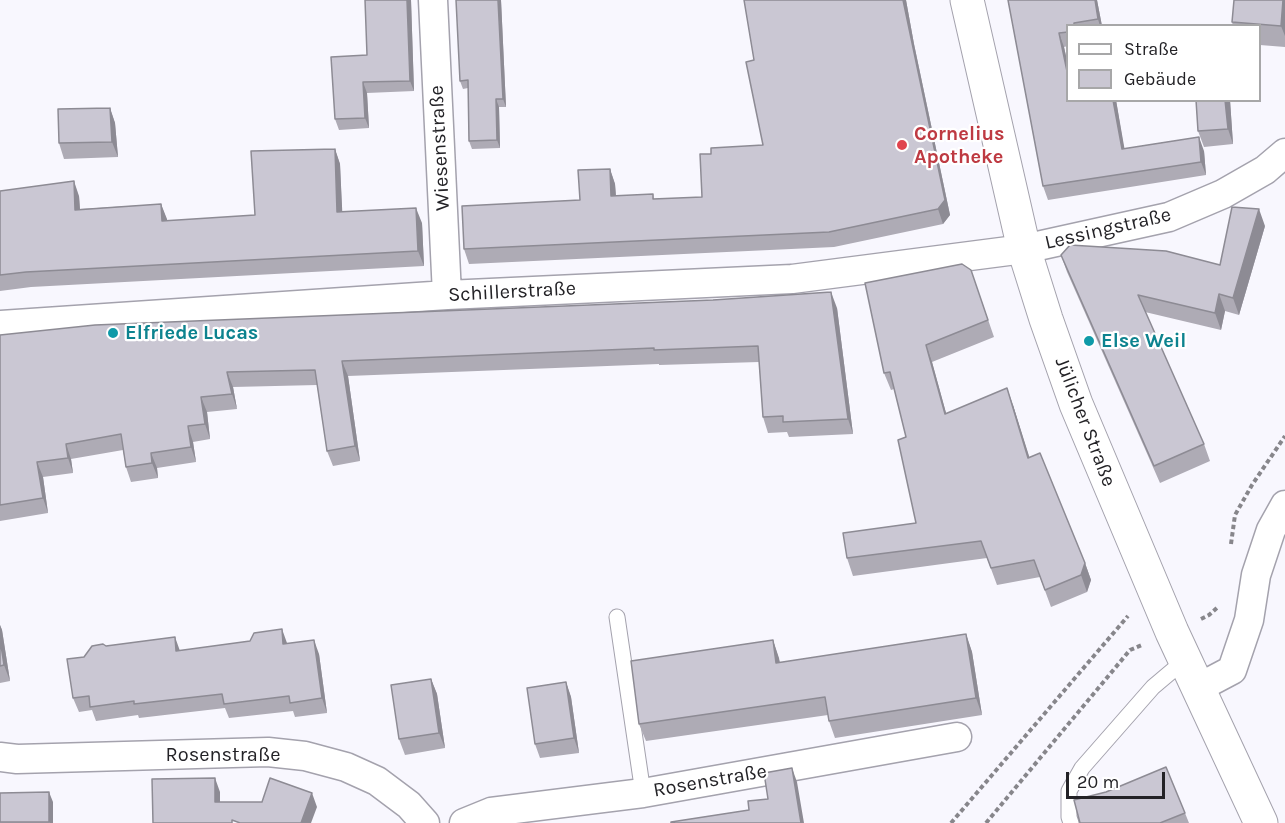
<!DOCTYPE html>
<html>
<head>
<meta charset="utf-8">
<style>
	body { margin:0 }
	#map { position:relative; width:1285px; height:823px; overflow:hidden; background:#f8f7fe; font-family:Karla,sans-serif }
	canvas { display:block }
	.legend { position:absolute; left:1066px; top:24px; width:195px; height:78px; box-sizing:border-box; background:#fff; border:2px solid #a7a7a8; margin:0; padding:8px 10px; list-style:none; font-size:18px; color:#232226 }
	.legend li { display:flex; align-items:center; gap:12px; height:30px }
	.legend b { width:30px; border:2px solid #a7a7a8 }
	.scale { position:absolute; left:1066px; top:772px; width:99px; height:27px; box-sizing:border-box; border:3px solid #232226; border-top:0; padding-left:8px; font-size:18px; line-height:21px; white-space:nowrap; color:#232226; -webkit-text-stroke:4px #fff; paint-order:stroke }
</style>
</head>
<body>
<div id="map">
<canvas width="1285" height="823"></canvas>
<ul class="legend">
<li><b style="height:8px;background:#fff"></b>Straße</li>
<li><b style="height:16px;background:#cac7d3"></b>Gebäude</li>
</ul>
<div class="scale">20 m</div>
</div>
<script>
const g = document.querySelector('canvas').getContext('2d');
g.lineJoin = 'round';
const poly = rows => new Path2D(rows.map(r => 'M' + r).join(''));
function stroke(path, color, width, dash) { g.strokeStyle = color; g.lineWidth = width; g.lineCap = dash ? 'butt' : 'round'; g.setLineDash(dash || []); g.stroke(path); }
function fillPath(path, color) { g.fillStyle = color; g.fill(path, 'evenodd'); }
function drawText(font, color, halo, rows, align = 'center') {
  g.font = font + ' Karla,sans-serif'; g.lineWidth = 4.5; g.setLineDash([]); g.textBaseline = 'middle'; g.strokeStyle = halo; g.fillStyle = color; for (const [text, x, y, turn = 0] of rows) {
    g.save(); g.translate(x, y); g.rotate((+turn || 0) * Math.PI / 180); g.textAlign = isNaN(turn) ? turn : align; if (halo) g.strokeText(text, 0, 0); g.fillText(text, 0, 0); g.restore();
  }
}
const service = poly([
	[617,617,643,793],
	[1071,823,1069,817,1069,791,1082,768,1153,687,1185,660]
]);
const minor = poly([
	[433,0,447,295],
	[0,325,447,295,792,279,1024,249,1169,217,1223,194,1265,170,1285,153],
	[1198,688,1232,670,1249,620,1256,575,1271,530,1285,505],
	[0,757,17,759,268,752,305,756,346,767,377,781,409,805,425,823],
	[464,823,491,812,643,793,957,737]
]);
const secondary = poly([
	[967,0,1024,249,1046,319,1076,404,1172,632,1261,823]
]);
stroke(service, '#a4a2ad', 17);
stroke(minor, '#a4a2ad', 31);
stroke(secondary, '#a4a2ad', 35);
stroke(poly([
	[1231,544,1235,515,1252,485,1285,436],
	[1201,619,1209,615,1219,606],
	[951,823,1128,616],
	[986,823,1130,650,1142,645]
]), '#87868b', 4, [4.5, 3]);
stroke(service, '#fff', 15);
stroke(minor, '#fff', 28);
stroke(secondary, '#fff', 33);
fillPath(poly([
	[411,0,414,91,367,93,369,128,339,130,335,119,367,55],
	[501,0,506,107,499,107,500,148,472,149,469,141,468,88,463,89,460,81],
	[744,0,906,0,914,44,950,215,943,224,834,247,469,264,464,249,580,200,610,169,615,184,616,196,653,194,654,199,702,197,711,154,763,145,754,60],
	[1008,0,1097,0,1102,26,1068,26,1068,46,1064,47,1068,65,1068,100,1116,100,1124,149,1204,151,1206,175,1048,200,1043,186],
	[1285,0,1285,47,1260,45,1260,26,1233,26,1232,22],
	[1196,100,1230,100,1233,144,1204,147,1198,131],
	[110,108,115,123,118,157,64,159,59,143],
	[335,149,340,164,342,211,422,223,424,266,31,287,0,291,0,191,79,196,80,209,161,204,167,221,255,215],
	[1265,226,1239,315,1225,311,1221,330,1145,312,1204,444,1210,461,1160,483,1067,272,1061,255,1220,265],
	[971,270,994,337,932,362,946,413,1013,405,1029,457,1085,563,1091,580,1087,592,1051,607,1040,577,997,585,987,558,853,576,847,558,916,523,906,437,894,389,891,390,884,373],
	[837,308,853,434,789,437,787,432,768,433,763,417,759,362,659,365,659,364,348,376,360,461,333,466,327,451,317,385,233,387,237,409,207,412,210,439,193,442,196,462,157,468,158,478,131,482,126,467,123,450,71,459,73,473,43,477,48,513,0,521,0,335],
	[0,625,2,630,10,681,0,683],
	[966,634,972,652,982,715,835,738,829,721,828,715,646,741,639,724,773,640,780,663],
	[287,643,319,654,327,713,295,717,293,711,229,718,225,708,139,718,138,715,96,721,92,710,79,712,73,698,84,657],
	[431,679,437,694,445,748,405,755,399,739],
	[566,682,571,697,579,753,540,758,535,744],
	[0,793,53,802,53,823,0,823],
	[1185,813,1189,823,1080,823]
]), '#aeabb5');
fillPath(poly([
	[407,0,411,0,414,91,410,81],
	[498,0,501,0,506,107,503,99],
	[903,0,906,0,914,44,950,215,943,224,938,209],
	[1095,0,1097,0,1102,26,1100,26,1098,19],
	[1283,0,1285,0,1285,36,1281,26],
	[1059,33,1064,47,1068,65,1068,76],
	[363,82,367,93,369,128,365,118],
	[496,99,499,107,500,148,497,140],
	[1113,100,1116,100,1127,163,1122,149],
	[1225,100,1230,100,1233,144,1228,129],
	[110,108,115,123,118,157,112,142],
	[1199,137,1204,151,1206,175,1201,162],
	[335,149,340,164,343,227,337,212],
	[610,169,615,184,617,211,611,196],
	[74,181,79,196,81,225,75,210],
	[161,204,167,219,168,236,162,221],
	[416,208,422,223,424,266,418,251],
	[1259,209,1265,226,1239,315,1233,298],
	[831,292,837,308,853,434,848,419],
	[1219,294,1225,311,1221,330,1215,313],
	[926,345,932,362,951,431,945,414],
	[342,361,348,376,360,461,355,446],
	[227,372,233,387,237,409,232,394],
	[1007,388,1013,405,1035,475,1028,458],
	[201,397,207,412,210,439,205,424],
	[188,426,193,442,196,462,191,447],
	[66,444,71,459,73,473,68,458],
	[151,453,157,468,158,478,152,463],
	[37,462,43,477,48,513,43,498],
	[1085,563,1091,580,1087,592,1081,575],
	[0,625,2,630,10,681,4,665,0,639],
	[282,629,287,643,283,644],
	[966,634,972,652,982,715,976,698],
	[175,637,180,651,176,651],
	[314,640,319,654,327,713,322,698],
	[773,640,779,658,783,681,776,663],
	[431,679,437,694,445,748,439,733],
	[566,682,571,697,579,753,574,738],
	[792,768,797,782,804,823,801,823],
	[215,778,220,792,220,817,215,802],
	[49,792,53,802,53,823,50,823,49,822],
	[312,793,317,807,311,823,301,823]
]), '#8d8b94');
const building = poly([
	[365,0,407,0,410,81,363,82,365,118,335,119,331,57,367,55,365,0],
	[456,0,498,0,503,99,496,99,497,140,469,141,468,80,460,81,456,0],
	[744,0,903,0,945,200,938,209,829,232,464,249,462,206,580,200,578,170,610,169,611,196,653,194,653,199,702,197,700,154,711,154,711,148,763,145,746,62,754,60,744,0],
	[1008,0,1095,0,1098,19,1074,23,1074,26,1068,26,1068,32,1059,33,1068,76,1068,100,1113,100,1122,149,1199,137,1201,162,1043,186,1008,0],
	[1234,0,1283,0,1281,26,1232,22,1234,0],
	[1196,100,1225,100,1228,129,1198,131,1196,100],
	[110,108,112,142,59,143,58,109,110,108],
	[335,149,337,212,416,208,418,251,26,272,0,275,0,191,74,181,75,210,161,204,162,221,255,215,251,151,335,149],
	[1232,207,1259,209,1233,298,1219,294,1215,313,1138,295,1204,444,1154,466,1061,255,1070,245,1166,251,1220,265,1232,207],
	[962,264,971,270,988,320,926,345,945,414,1007,388,1028,458,1040,453,1085,563,1081,575,1045,590,1034,560,991,568,981,541,847,558,843,533,916,523,898,440,906,437,890,372,884,373,865,283,962,264],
	[831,292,848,419,783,422,783,416,763,417,758,346,654,350,654,348,342,361,355,446,327,451,315,370,227,372,232,394,201,397,205,424,188,426,191,447,151,453,152,463,126,467,121,434,66,444,68,458,37,462,43,498,0,505,0,335,95,325,713,300,831,292],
	[282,629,283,644,314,640,322,698,290,703,289,696,224,704,222,694,134,704,134,701,90,707,89,696,73,698,67,659,84,657,92,646,103,644,106,646,175,637,176,651,250,641,254,633,282,629],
	[966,634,976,698,829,721,825,697,639,724,631,661,773,640,776,663,966,634],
	[0,639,4,665,0,666,0,639],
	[431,679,439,733,399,739,391,685,431,679],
	[566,682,574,738,535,744,527,688,566,682],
	[1166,767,1185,813,1160,823,1080,823,1074,800,1106,792,1166,767],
	[792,768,801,823,671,823,671,822,749,810,748,801,768,799,764,773,792,768],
	[215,778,215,802,262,802,270,778,312,793,301,823,240,823,232,820,232,823,153,823,152,779,215,778],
	[49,792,49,822,0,822,0,793,49,792]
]);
fillPath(building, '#cac7d3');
stroke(building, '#8d8b94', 1.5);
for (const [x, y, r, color] of [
	[902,145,6,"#e0444e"],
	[113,333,6,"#0f9aa8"],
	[1089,341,6,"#0f9aa8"]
]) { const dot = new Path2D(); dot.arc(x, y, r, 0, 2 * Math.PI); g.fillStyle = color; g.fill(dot); stroke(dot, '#fff', 2); }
drawText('bold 20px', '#be3a42', '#fff', [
	["Cornelius",914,134],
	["Apotheke",914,157]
], 'left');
drawText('20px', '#232226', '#fff', [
	["Wiesenstraße",440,148,-93],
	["Lessingstraße",1108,229,-13],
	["Schillerstraße",512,292,-3],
	["Jülicher Straße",1085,422,69],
	["Rosenstraße",223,755],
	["Rosenstraße",710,781,-10]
]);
drawText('bold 20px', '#0d838f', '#fff', [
	["Elfriede Lucas",125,333],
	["Else Weil",1101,341]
], 'left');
</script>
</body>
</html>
